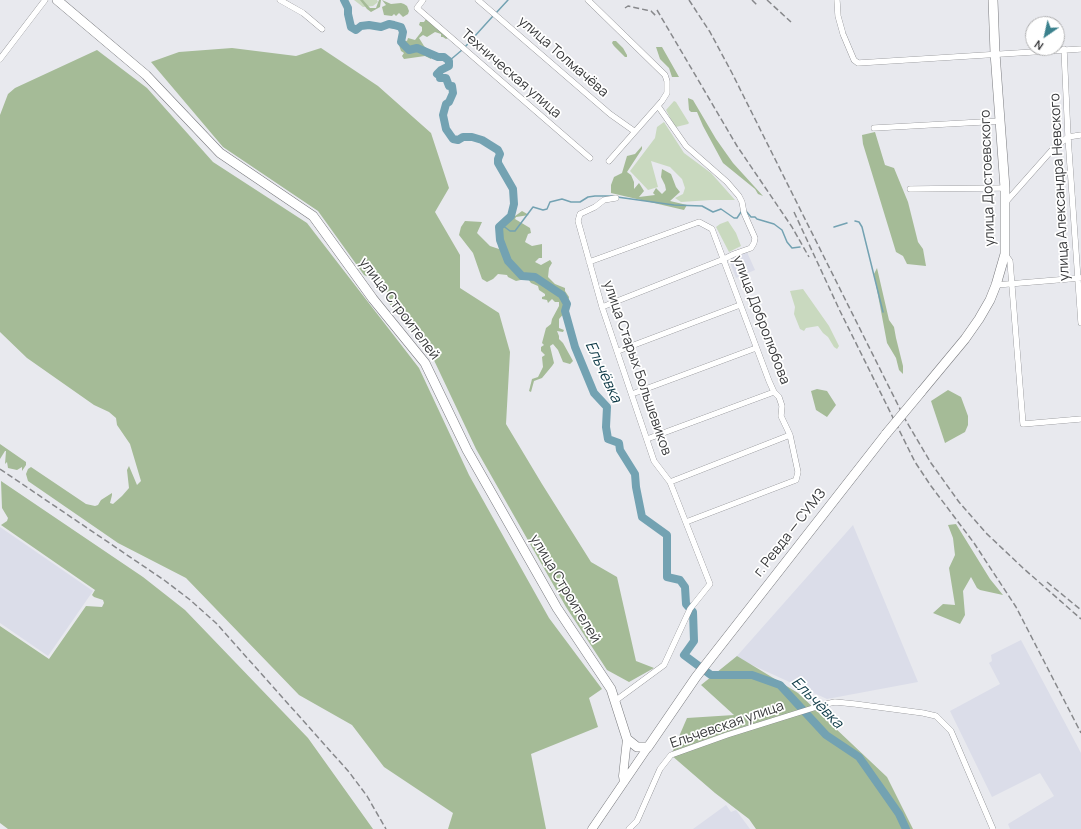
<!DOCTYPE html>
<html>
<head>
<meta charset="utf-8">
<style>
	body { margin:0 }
	#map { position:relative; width:1081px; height:829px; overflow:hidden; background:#e8e9ee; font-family:Manrope,sans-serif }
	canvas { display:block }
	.north { position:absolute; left:1025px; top:16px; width:40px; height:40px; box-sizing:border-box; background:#fff; border:1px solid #afafb0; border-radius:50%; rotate:214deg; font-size:11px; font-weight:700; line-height:16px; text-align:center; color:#37383a }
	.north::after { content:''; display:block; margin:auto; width:14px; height:18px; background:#3b818d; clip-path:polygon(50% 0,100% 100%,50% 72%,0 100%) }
</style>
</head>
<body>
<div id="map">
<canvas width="1081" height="829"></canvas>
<div class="north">N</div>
</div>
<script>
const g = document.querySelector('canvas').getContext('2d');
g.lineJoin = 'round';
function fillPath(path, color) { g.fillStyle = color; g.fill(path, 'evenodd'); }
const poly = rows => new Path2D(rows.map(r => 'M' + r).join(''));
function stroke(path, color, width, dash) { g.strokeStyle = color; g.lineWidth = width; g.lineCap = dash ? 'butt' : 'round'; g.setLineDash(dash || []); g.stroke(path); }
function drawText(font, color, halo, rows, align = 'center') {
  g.font = font + ' Manrope,sans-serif'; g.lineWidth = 3.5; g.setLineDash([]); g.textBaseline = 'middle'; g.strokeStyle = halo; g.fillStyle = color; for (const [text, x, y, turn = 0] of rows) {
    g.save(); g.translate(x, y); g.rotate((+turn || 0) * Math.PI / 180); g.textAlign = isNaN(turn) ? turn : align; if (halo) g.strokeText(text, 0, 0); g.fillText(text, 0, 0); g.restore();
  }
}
fillPath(poly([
	[747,252,755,270,736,278,729,260],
	[853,525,918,682,827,699,741,660,737,656],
	[0,527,93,591,48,656,0,623],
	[1021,640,1081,753,1081,829,1010,829,1008,824,1054,796,1040,773,992,797,950,711,1000,684,989,663,992,661,991,655],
	[726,805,731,812,736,810,750,829,693,829]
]), '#dbdde9');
fillPath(poly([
	[354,0,377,0,378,2,373,6,363,7],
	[674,101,676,102,689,123,688,124,676,127,674,125,666,110],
	[664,122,684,153,711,173,735,200,711,200,681,202,675,198,683,194,685,188,682,179,670,167,651,161,658,187,648,190,630,171,655,138,657,127],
	[728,221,736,233,741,246,729,252,716,227,720,224],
	[803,289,829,326,839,346,837,349,834,347,828,337,823,333,818,326,806,328,804,331,800,329,794,314,795,307,790,291]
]), '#c9d9bf');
fillPath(poly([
	[360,0,363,0,370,8,376,8,379,0,381,0,380,7,371,12,367,9],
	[382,0,391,4,401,3,404,4,407,6,409,11,408,14,403,17,399,13,396,16,394,14,392,16,384,15,382,7,386,5],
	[426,19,448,38,446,39,443,37,441,37,441,34,435,32,427,37,423,35,419,38,424,46,431,52,430,55,428,55,431,57,431,59,425,56,404,59,402,56,404,53,401,51,399,45,400,41,403,40,407,41,408,38,415,40,422,31,422,27,419,25,420,22,424,22],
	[613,41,616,41,623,48,627,55,627,57,625,57,614,46,612,43],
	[656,47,662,47,679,77,672,77,669,68,660,59],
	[232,48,296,56,321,48,378,86,431,133,449,188,435,212,460,255,460,288,499,313,510,352,506,424,542,484,591,562,617,577,636,661,654,668,629,682,607,670,566,607,476,449,432,356,388,302,386,285,364,275,318,211,223,147,151,62,179,52],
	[97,50,147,88,213,162,307,223,419,368,469,475,549,618,602,689,589,698,598,727,531,754,546,829,448,829,453,813,384,767,352,725,299,695,186,578,118,543,28,481,26,474,28,469,31,467,86,504,95,506,98,505,101,500,112,493,112,495,110,503,113,504,122,496,129,488,127,470,129,466,137,485,141,481,130,444,117,425,116,418,109,412,94,405,27,358,0,332,0,115,8,94,15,88],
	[688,98,693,100,716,139,733,163,763,196,758,194,755,189,723,163,703,126,697,112,691,112,689,110],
	[875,132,885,165,894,168,908,202,918,242,923,249,926,266,907,264,903,256,896,252,863,144,862,135],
	[642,146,642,149,627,172,631,175,634,182,634,189,639,183,644,191,639,197,655,195,653,193,656,188,662,194,666,190,665,185,661,177,662,169,671,174,676,187,680,192,670,201,687,205,684,210,611,193,611,185,614,177,622,173,627,156,635,154],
	[522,211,529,215,516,217,515,219,530,228,531,233,528,234,525,242,532,246,542,244,542,258,539,258,535,262,541,265,550,260,552,263,549,268,548,277,555,284,565,288,565,291,569,297,567,310,559,319,559,328,564,330,563,332,557,331,559,336,559,339,563,343,573,361,570,364,563,362,558,350,553,344,550,346,554,363,552,366,542,378,534,381,531,392,529,391,532,379,538,377,543,367,542,357,545,355,541,351,541,347,544,345,542,343,546,328,551,324,552,319,559,306,559,302,555,302,552,299,548,303,547,300,542,299,542,297,545,296,545,294,539,290,538,286,531,283,528,279,525,279,516,281,508,277,507,275,498,274,493,279,487,282,482,279,473,253,459,235,461,227,465,221,482,222,477,233,490,246,499,249,496,230],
	[877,268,889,320,894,327,896,338,903,366,903,374,899,370,896,358,887,343,874,274],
	[817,389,827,391,836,405,827,417,816,410,811,391],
	[948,390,961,397,968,416,968,425,965,432,945,443,931,401],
	[0,444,26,462,26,465,22,471,22,467,17,470,8,468,7,462,5,464,6,451,5,451,0,459],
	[1,481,143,577,185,610,308,738,373,829,8,829,0,823,0,626,49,659,86,606,102,607,104,603,103,600,94,597,92,595,95,590,1,525,7,521,8,518,2,508],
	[956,524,990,579,1003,595,980,590,977,588,971,577,963,591,965,615,960,624,933,613,943,604,955,605,949,568,955,555,953,538,948,525],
	[737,656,798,693,887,777,913,829,756,829,749,819,715,793,671,755,687,718,734,715,701,685]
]), '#a5bb97');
stroke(poly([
	[496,13,508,0],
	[465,47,493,16],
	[449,61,462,50],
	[617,197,674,205,702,206,713,212,721,209,734,218,737,218,741,212],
	[746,211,751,217,755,217,757,219,774,224,782,230,787,242,792,248,800,247],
	[855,221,859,222,862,227,883,312],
	[502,225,510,231,515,231,533,207,543,210,547,209,550,202,562,199,571,202,580,202,588,197,595,196,613,196],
	[834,227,847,223]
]), '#73a2b2', 1.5);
stroke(poly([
	[344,0,348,8,348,14,351,27,356,30,361,26,369,25,381,27,389,24,394,25,401,27,403,32,401,42,409,50,417,48,438,57,444,57,449,61,449,66,441,70,437,74,440,76,440,78,446,78,449,86,452,86,453,93,449,102,446,104,443,115,446,129,453,139,458,140,463,137,472,137,482,140,498,150,500,154,498,159,498,163,513,189,514,204,511,216,499,227,500,240,508,261,522,276,535,277,562,295,567,304,565,311,575,347,594,393,607,407,606,427,608,439,619,443,620,450,635,474,636,487,642,517,667,535,667,577,680,580,685,587,686,604,693,612,694,641,684,655,711,675,752,675,780,685,826,735,859,757,899,814,906,829]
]), '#73a2b2', 8);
const street = poly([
	[280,0,303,13,322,29],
	[423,0,417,8,590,158],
	[478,0,610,114,634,131],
	[588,0,665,75,667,81,667,93,662,101,609,161],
	[837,0,838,16,843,34,854,60,858,63,1081,49],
	[1064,49,1068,137,1081,323],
	[0,59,45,0],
	[874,128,1001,121],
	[910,189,1005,188],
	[1005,203,1052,150,1068,137,1081,135],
	[1005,254,1010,261,1023,424,1081,419],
	[589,262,699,222,712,229,769,381,774,392,779,397,782,406,781,416,790,435,798,472,796,480,686,522],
	[996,285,1081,278],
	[602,307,724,259,734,254,751,248,754,243,755,238,744,213,742,202,739,196,727,182,686,146,658,106],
	[618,351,740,305],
	[632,394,756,348],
	[647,439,774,392],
	[670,482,790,435],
	[615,701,664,665,690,609,710,584,670,482,654,461,602,307,578,221,580,214,595,207,604,200,616,198],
	[629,829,637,821,660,769,671,755,727,735,826,704,835,702,855,704,923,713,936,716,951,731,993,829]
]);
const secondary = poly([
	[624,782,623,776,627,739],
	[592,829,648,747]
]);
const primary = poly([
	[57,0,146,75,220,153,313,216,373,299,425,363,467,450,557,608,611,689,627,739,637,747,648,747,696,677,886,434],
	[921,392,965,339,979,319,990,300,996,285,1005,254,1005,188,995,53,993,0]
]);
stroke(street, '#797a7e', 6);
stroke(secondary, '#797a7e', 9);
stroke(primary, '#797a7e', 10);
stroke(street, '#fff', 5.5);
stroke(secondary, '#fff', 8);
stroke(primary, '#fff', 9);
stroke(poly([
	[689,0,710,32,732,73,905,419,931,463,959,502,986,533,1023,568,1081,619],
	[752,0,757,5],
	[767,0,791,22],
	[625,8,628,6,646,10,651,11,657,17],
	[657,10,737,146,792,227,809,257],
	[794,212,840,311,915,462,931,486,974,543,1016,607,1081,733],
	[0,469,164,580,189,599,216,623,349,772,367,796,386,829],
	[1047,582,1081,610]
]), '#87888b', 1.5, [6, 3]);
const primaryBridge = poly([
	[886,434,921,392]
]);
stroke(primaryBridge, '#797a7e', 10, []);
stroke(primaryBridge, '#fff', 9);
drawText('14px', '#37383a', '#fff', [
	["улица Толмачёва",563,57,41],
	["Техническая улица",511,74,41],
	["улица Достоевского",988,178,-92],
	["улица Александра Невского",1060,187,-93],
	["улица Строителей",399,309,53],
	["улица Добролюбова",761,320,69],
	["улица Старых Большевиков",637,368,71],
	["г. Ревда — СУМЗ",790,533,-52],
	["улица Строителей",565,589,59],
	["Ельчевская улица",727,725,-19]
]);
drawText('italic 15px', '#0c3845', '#fff', [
	["Ельчёвка",603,372,65],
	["Ельчёвка",817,703,45]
]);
</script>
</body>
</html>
